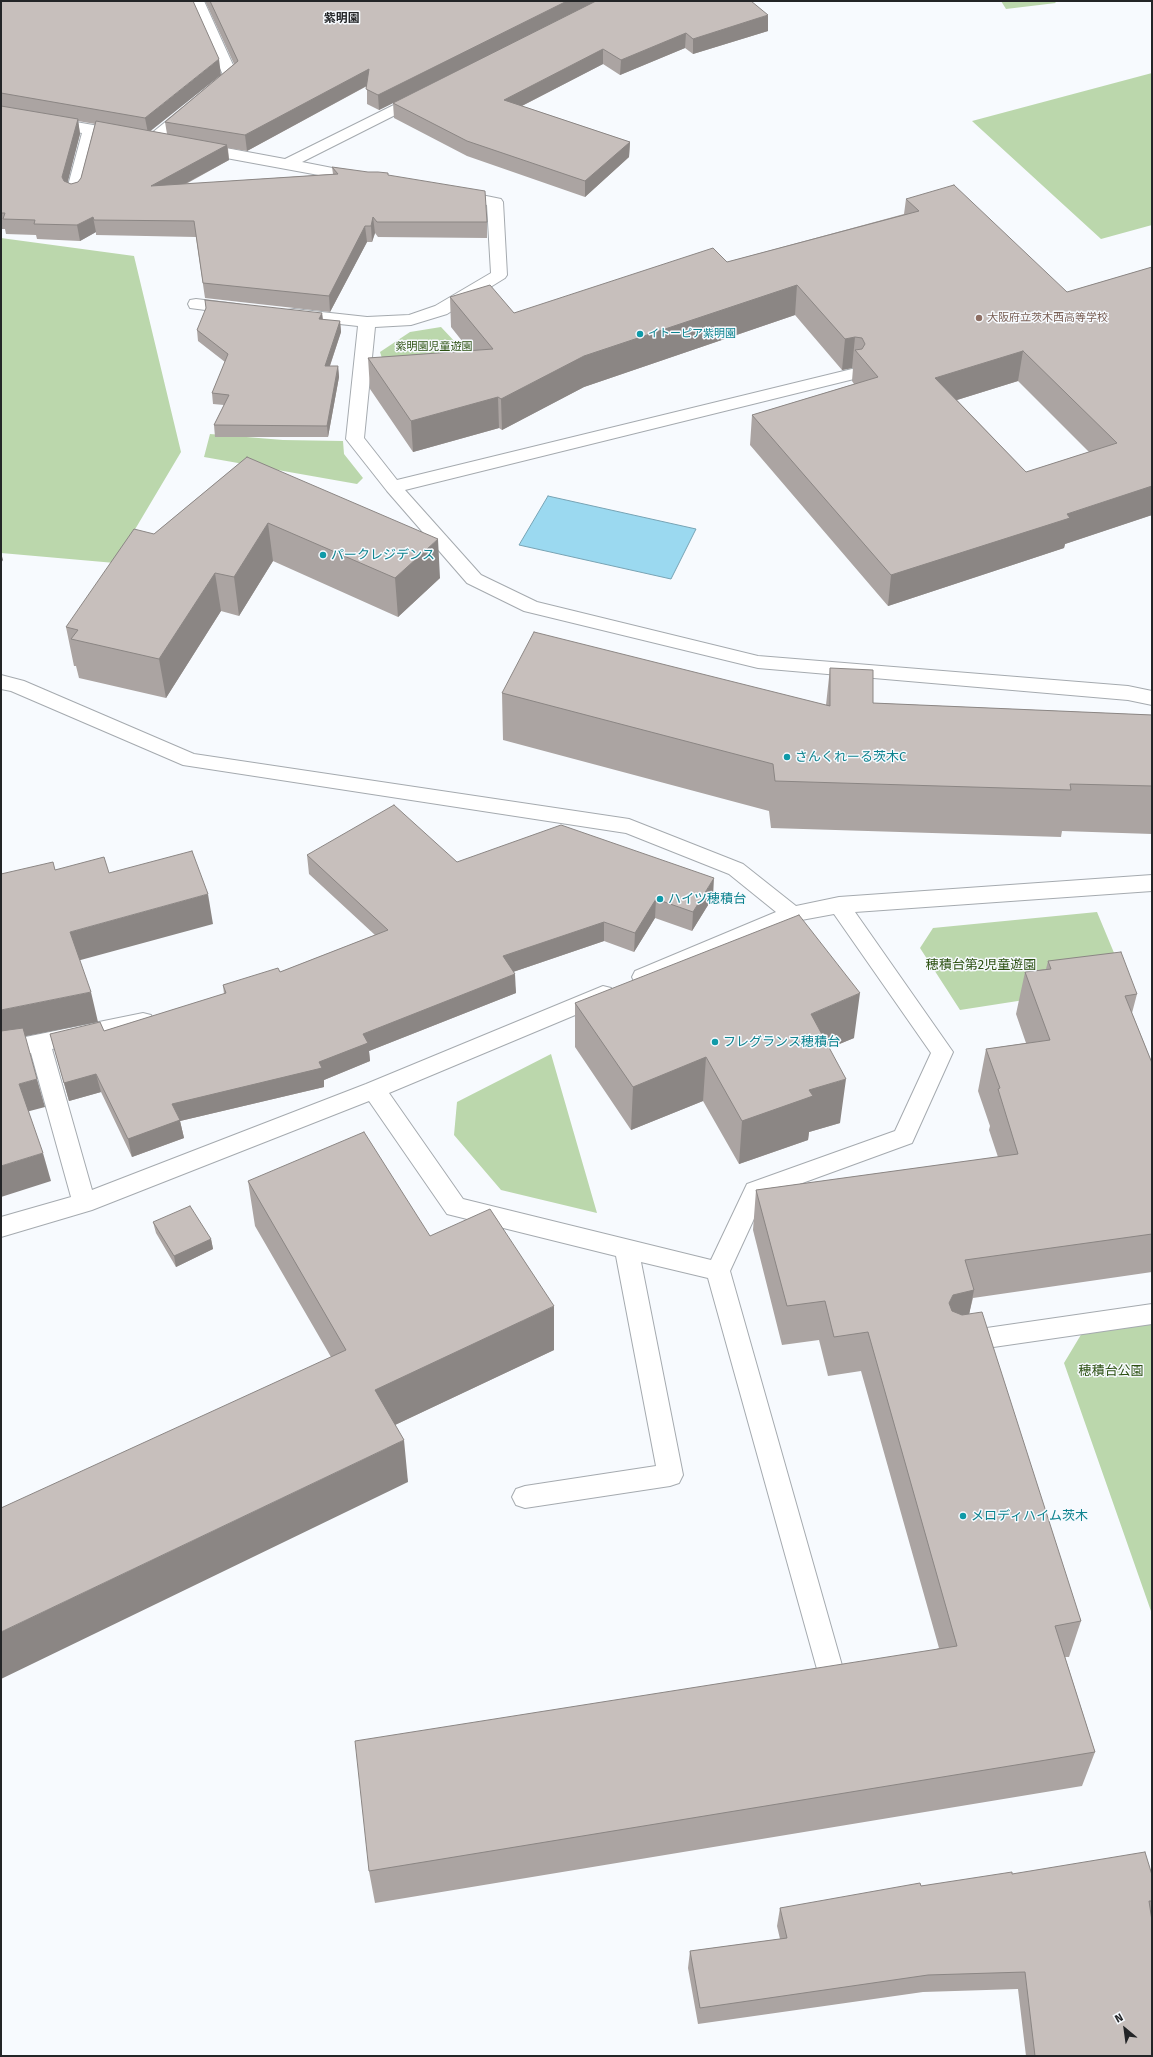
<!DOCTYPE html>
<html>
<head>
<meta charset="utf-8">
<style>
	body { margin:0 }
	#map { position:relative; width:1153px; height:2057px; overflow:hidden; background:#f7fafe; font-family:"Fira Sans",sans-serif }
	canvas { display:block }
	.frame { position:absolute; inset:0; border:2px solid #232527; pointer-events:none }
	.north { position:absolute; left:1105px; top:2009px; width:40px; height:40px; -webkit-text-stroke:3px #f7fafe; paint-order:stroke; rotate:331deg; font-size:11px; font-weight:700; line-height:16px; text-align:center; color:#232527 }
	.north::after { content:''; display:block; margin:auto; width:14px; height:18px; background:#232527; clip-path:polygon(50% 0,100% 100%,50% 72%,0 100%) }
</style>
</head>
<body>
<div id="map">
<canvas width="1153" height="2057"></canvas>
<div class="frame"></div>
<div class="north">N</div>
</div>
<script>
const g = document.querySelector('canvas').getContext('2d');
g.lineJoin = 'round';
function fillPath(path, color) { g.fillStyle = color; g.fill(path, 'evenodd'); }
const poly = rows => new Path2D(rows.map(r => 'M' + r).join(''));
function stroke(path, color, width, dash) { g.strokeStyle = color; g.lineWidth = width; g.lineCap = dash ? 'butt' : 'round'; g.setLineDash(dash || []); g.stroke(path); }
function drawText(font, color, halo, rows, align = 'center') {
  g.font = font + ' "Fira Sans","Noto Sans JP",sans-serif'; g.lineWidth = 3; g.setLineDash([]); g.textBaseline = 'middle'; g.strokeStyle = halo; g.fillStyle = color; for (const [text, x, y, turn = 0] of rows) {
    g.save(); g.translate(x, y); g.rotate((+turn || 0) * Math.PI / 180); g.textAlign = isNaN(turn) ? turn : align; if (halo) g.strokeText(text, 0, 0); g.fillText(text, 0, 0); g.restore();
  }
}
fillPath(poly([
	[1001,1,1054,1,1056,3,1006,9],
	[1152,73,1152,225,1101,239,972,121],
	[1,238,134,256,181,452,115,563,1,553],
	[441,327,473,361,386,371,380,352,410,332],
	[210,434,283,440,343,441,344,454,363,478,357,484,204,457],
	[1097,912,1127,984,960,1010,920,948,933,928],
	[551,1054,597,1213,501,1190,454,1135,457,1102],
	[1152,1322,1152,1614,1064,1363,1082,1333]
]), '#bbd7ac');
const water = poly([
	[548,496,696,529,671,579,519,545,548,496]
]);
fillPath(water, '#9bd9f0');
stroke(water, '#77a3b4', 1);
const minor = poly([
	[190,1,204,1,238,76,157,143,147,143,144,140,147,137,223,75,190,1],
	[420,92,425,94,428,97,425,100,302,162,368,175,370,178,368,181,362,183,199,153,194,151,191,148,194,145,199,143,285,159,420,92],
	[1,109,122,130,127,132,130,135,127,138,122,140,97,135,82,193,80,196,74,198,68,196,66,193,82,133,1,119,1,109],
	[457,190,501,199,503,202,507,275,505,278,447,314,411,325,375,327,364,438,397,480,852,369,858,370,861,374,858,378,405,490,481,575,537,602,758,656,1128,686,1152,691,1152,705,1128,700,758,668,524,611,467,583,387,491,346,439,358,326,294,319,288,318,286,314,288,310,294,309,367,317,409,315,435,306,491,273,487,205,451,198,449,195,451,192,457,190],
	[196,299,236,304,242,305,244,309,242,313,236,314,190,308,188,304,190,300,196,299],
	[1,675,24,681,194,754,629,819,743,864,796,906,839,897,1152,875,1152,891,855,912,953,1052,912,1143,764,1197,730,1271,843,1669,839,1678,830,1681,821,1678,817,1669,708,1278,641,1262,683,1475,679,1483,670,1486,525,1508,516,1505,512,1497,516,1489,525,1486,656,1466,616,1256,447,1214,369,1101,92,1210,1,1237,1,1217,71,1197,31,1053,1,1060,1,1042,143,1013,151,1015,154,1021,151,1027,52,1049,92,1190,366,1084,603,986,611,988,614,994,611,1000,389,1093,463,1199,711,1260,747,1184,895,1131,931,1053,834,914,796,921,643,985,635,983,632,977,635,971,776,912,729,874,626,833,183,765,11,691,1,689,1,675],
	[1152,1304,1152,1324,959,1352,950,1349,947,1342,950,1335,959,1332,1152,1304]
]);
stroke(minor, '#a5aaaf', 2);
fillPath(minor, '#fff');
fillPath(poly([
	[1,1,193,1,150,131,167,134,165,122,234,64,205,1,751,1,768,31,693,54,685,48,620,75,603,64,522,106,630,142,629,157,585,197,467,156,394,118,393,103,379,110,367,104,367,86,247,151,228,148,229,160,186,184,333,174,332,167,388,176,487,222,487,238,378,237,375,233,372,242,367,242,330,312,205,298,196,237,96,235,96,232,80,241,37,239,36,235,6,234,5,229,1,229],
	[78,121,95,124,81,178,78,182,71,184,67,182,80,134],
	[906,199,1067,292,1152,267,1152,515,1065,544,1064,548,888,606,750,445,752,415,854,384,852,381,853,368,852,368,842,370,795,315,584,387,502,430,499,428,413,452,370,389,368,358,470,351,451,327,450,297,514,313,727,262,904,214],
	[1018,381,1089,452,1026,472,957,400],
	[322,313,323,320,340,321,341,332,330,366,338,366,339,377,328,437,215,437,214,425,224,405,213,404,212,393,225,362,198,341,197,330],
	[247,457,440,578,398,617,273,561,239,616,221,611,166,698,79,678,76,666,74,666,66,627,154,534],
	[830,668,873,703,1152,715,1152,834,1062,831,1061,837,771,828,769,811,503,740,502,693,826,705],
	[307,855,457,862,713,897,692,931,655,918,634,952,604,941,513,972,516,993,369,1051,370,1061,324,1080,324,1087,180,1121,184,1138,132,1157,101,1092,69,1101,50,1034,104,1031,224,994,223,985,280,972,375,935,309,874],
	[1048,961,1137,994,1132,1013,1152,1063,1152,1272,973,1298,969,1314,1081,1621,1069,1657,1065,1657,1095,1752,1082,1786,375,1903,369,1871,939,1648,861,1371,828,1376,819,1340,782,1345,753,1230,756,1190,998,1157,989,1130,990,1126,978,1091,986,1049,1026,1043,1016,1014,1025,972,1046,969],
	[575,1003,854,1038,829,1048,840,1123,809,1132,808,1140,739,1164,703,1101,631,1130,575,1047],
	[248,1181,430,1236,554,1350,395,1425,408,1482,331,1357,255,1226],
	[153,1222,211,1239,213,1249,176,1267,156,1233],
	[1012,1874,1152,1875,1152,1916,1151,1917,1152,2056,1026,2056,1018,1989,923,1992,698,2024,688,1968,690,1951,780,1939,777,1926,780,1908,921,1886]
]), '#aba4a2');
fillPath(poly([
	[567,1,598,1,379,110,378,95],
	[768,15,768,31,693,54,693,39],
	[686,33,685,48,620,75,621,60],
	[603,49,603,64,504,115,504,100],
	[219,59,221,75,148,133,145,118],
	[369,69,370,84,247,151,245,135],
	[78,119,80,134,65,193,62,177],
	[630,142,629,157,585,197,585,181],
	[227,145,229,160,153,201,151,186],
	[93,217,96,232,80,241,77,225],
	[373,217,375,233,372,242,371,226],
	[365,226,367,242,330,312,329,296],
	[797,285,795,315,584,387,502,430,501,399,584,356],
	[322,313,323,324,319,319],
	[340,321,341,332,326,377,325,366],
	[855,337,852,368,842,370,845,339],
	[1023,351,1018,381,931,408,935,378],
	[338,366,339,377,328,437,327,426],
	[498,397,499,428,413,452,411,421],
	[1152,486,1152,515,1065,544,1064,548,888,606,891,575,1067,514],
	[268,523,273,561,239,616,234,577],
	[438,539,440,578,398,617,395,578],
	[1,553,3,560,1,563],
	[215,573,221,611,166,698,159,659],
	[714,878,713,897,692,931,693,912],
	[208,894,213,924,77,961,70,932],
	[656,899,655,918,634,952,635,933],
	[604,922,604,941,504,975,503,956],
	[515,974,516,993,369,1051,370,1061,324,1080,324,1087,180,1121,184,1138,132,1157,128,1139,172,1104,319,1062,363,1034],
	[91,992,98,1022,1,1041,1,1010],
	[860,993,854,1038,806,1058,811,1014],
	[706,1057,703,1101,631,1130,633,1087],
	[96,1074,101,1092,69,1101,64,1083],
	[37,1079,45,1107,26,1112,19,1084],
	[846,1079,840,1123,809,1132,808,1140,739,1164,742,1121,809,1090],
	[43,1153,51,1181,1,1197,1,1166],
	[211,1239,213,1249,176,1267,174,1256],
	[974,1290,966,1330,941,1342,949,1303,953,1295],
	[554,1306,554,1350,380,1432,375,1390],
	[404,1440,408,1482,1,1679,1,1632]
]), '#8b8684');
const building = poly([
	[1,1,193,1,219,59,145,118,1,93,1,1],
	[210,1,567,1,378,95,366,89,369,69,245,135,165,122,238,61,210,1],
	[596,1,751,1,768,15,693,39,686,33,621,60,603,49,504,100,630,142,585,181,467,141,393,103,596,1],
	[1,106,78,119,62,177,64,181,71,184,78,182,81,178,96,121,227,145,151,186,338,174,332,167,368,172,378,172,388,173,388,175,485,191,487,222,377,222,373,217,371,226,365,226,329,296,203,283,194,221,94,220,93,217,77,225,34,224,35,220,3,219,5,213,1,213,1,106],
	[954,185,1067,292,1152,267,1152,486,1067,514,1070,518,891,575,752,415,878,377,855,350,862,349,865,344,862,338,855,337,845,339,797,285,584,356,501,399,498,397,411,421,368,358,493,349,450,297,490,285,514,313,713,248,727,262,919,211,906,199,954,185],
	[1023,351,1117,443,1026,472,935,378,1023,351],
	[205,300,322,313,319,319,340,321,325,366,338,366,327,426,214,425,229,395,212,393,228,354,197,330,206,308,205,300],
	[247,457,438,539,395,578,268,523,234,577,215,573,159,659,71,639,78,630,66,627,134,529,154,534,247,457],
	[534,632,830,706,830,668,873,670,873,703,1152,715,1152,786,1070,784,1071,790,775,781,773,764,502,693,534,632],
	[394,805,457,862,561,825,714,878,693,912,656,899,635,933,604,922,503,956,515,974,363,1034,368,1043,319,1062,322,1068,172,1104,180,1120,128,1139,96,1074,64,1083,50,1034,100,1022,104,1031,226,993,223,985,278,968,280,972,388,930,307,855,394,805],
	[192,851,208,894,70,932,91,992,1,1010,1,874,53,862,55,870,104,857,109,873,192,851],
	[799,915,860,993,811,1014,846,1079,809,1090,813,1096,742,1121,706,1057,633,1087,575,1003,799,915],
	[1121,952,1137,994,1125,996,1152,1063,1152,1234,965,1260,974,1290,953,1295,949,1303,952,1311,962,1315,982,1312,1081,1621,1055,1626,1095,1752,369,1871,355,1741,957,1646,868,1332,834,1337,825,1301,787,1306,756,1190,1018,1154,998,1089,1000,1088,986,1049,1050,1040,1025,972,1051,969,1048,961,1121,952],
	[23,1028,37,1079,19,1084,43,1153,1,1166,1,1031,23,1028],
	[364,1132,430,1236,490,1209,554,1306,375,1390,404,1440,1,1632,1,1508,346,1350,248,1181,364,1132],
	[190,1206,211,1239,174,1256,153,1222,190,1206],
	[1145,1852,1152,1875,1152,1901,1149,1901,1152,1921,1152,2056,1035,2056,1025,1972,928,1975,700,2008,690,1951,787,1938,780,1908,920,1883,921,1886,1012,1872,1012,1874,1145,1852]
]);
fillPath(building, '#c7bfbc');
stroke(building, '#8b8684', 1);
for (const [x, y, r, color] of [
	[979,318,4,"#8d6e63"],
	[640,334,4,"#0f9aa8"],
	[323,555,4,"#0f9aa8"],
	[787,757,4,"#0f9aa8"],
	[660,899,4,"#0f9aa8"],
	[715,1042,4,"#0f9aa8"],
	[963,1516,4,"#0f9aa8"]
]) { const dot = new Path2D(); dot.arc(x, y, r, 0, 2 * Math.PI); g.fillStyle = color; g.fill(dot); stroke(dot, '#f7fafe', 1.5); }
drawText('11px', '#785e54', '#f7fafe', [
	["大阪府立茨木西高等学校",987,318]
], 'left');
drawText('11px', '#0d838f', '#f7fafe', [
	["イトーピア紫明園",648,334]
], 'left');
drawText('11px', '#2b5011', '#f7fafe', [
	["紫明園児童遊園",434,347]
]);
drawText('bold 12px', '#232527', '#f7fafe', [
	["紫明園",342,19]
]);
drawText('13px', '#0d838f', '#f7fafe', [
	["パークレジデンス",331,555],
	["さんくれーる茨木C",795,757],
	["ハイツ穂積台",668,899],
	["フレグランス穂積台",723,1042],
	["メロディハイム茨木",971,1516]
], 'left');
drawText('13px', '#2b5011', '#f7fafe', [
	["穂積台第2児童遊園",981,965],
	["穂積台公園",1111,1371]
]);
</script>
</body>
</html>
